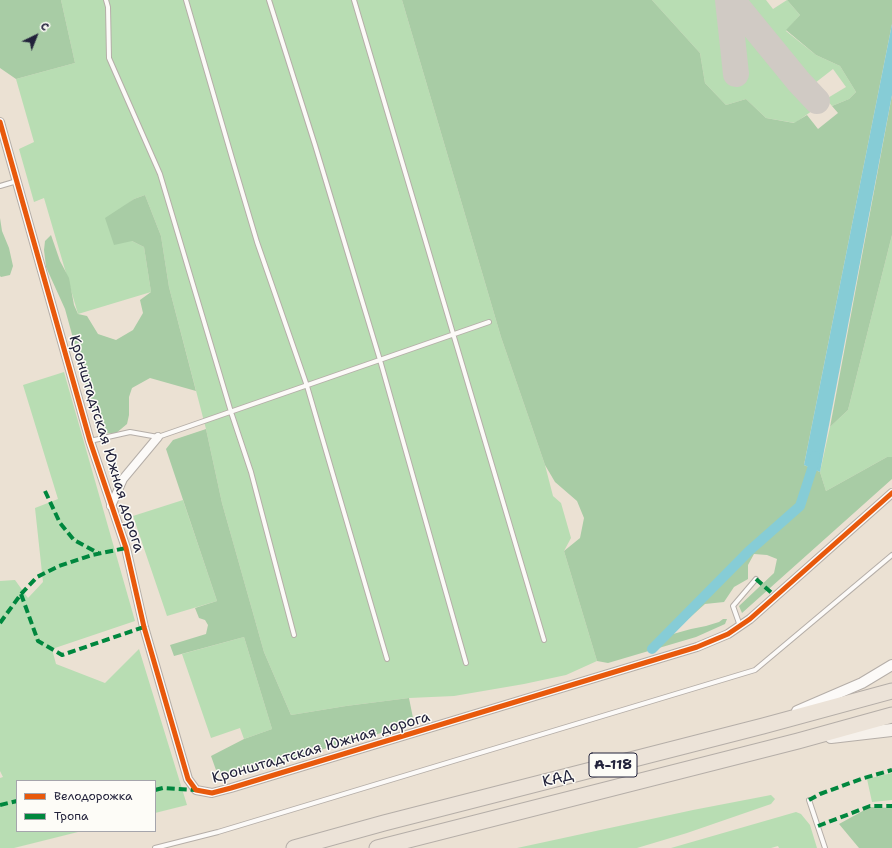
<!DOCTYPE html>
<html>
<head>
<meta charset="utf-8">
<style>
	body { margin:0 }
	#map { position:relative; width:892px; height:848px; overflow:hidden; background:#ebe1d3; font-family:"Shantell Sans",sans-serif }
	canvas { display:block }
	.legend { position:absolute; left:16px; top:780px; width:140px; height:52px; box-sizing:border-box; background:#fdfcf7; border:1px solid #a5a5ac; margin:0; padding:5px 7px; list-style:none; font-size:12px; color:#22223b }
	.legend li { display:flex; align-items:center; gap:8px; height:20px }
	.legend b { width:20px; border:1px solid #a5a5ac }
	.north { position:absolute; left:16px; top:16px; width:40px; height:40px; -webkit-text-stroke:3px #fdfcf7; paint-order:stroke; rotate:43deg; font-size:11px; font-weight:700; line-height:16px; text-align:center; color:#22223b }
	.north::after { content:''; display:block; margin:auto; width:14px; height:18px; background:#22223b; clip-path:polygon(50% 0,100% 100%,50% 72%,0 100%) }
</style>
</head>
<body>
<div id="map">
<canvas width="892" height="848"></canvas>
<ul class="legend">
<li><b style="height:5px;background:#e8590c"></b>Велодорожка</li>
<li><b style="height:5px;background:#00873e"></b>Тропа</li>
</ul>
<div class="north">С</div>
</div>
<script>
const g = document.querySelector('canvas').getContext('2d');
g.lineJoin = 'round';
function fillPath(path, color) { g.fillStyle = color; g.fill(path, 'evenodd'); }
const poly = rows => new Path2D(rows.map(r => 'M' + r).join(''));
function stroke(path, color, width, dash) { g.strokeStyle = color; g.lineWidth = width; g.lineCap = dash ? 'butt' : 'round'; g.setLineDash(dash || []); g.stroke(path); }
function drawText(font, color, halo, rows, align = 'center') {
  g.font = font + ' "Shantell Sans",sans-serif'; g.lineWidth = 3; g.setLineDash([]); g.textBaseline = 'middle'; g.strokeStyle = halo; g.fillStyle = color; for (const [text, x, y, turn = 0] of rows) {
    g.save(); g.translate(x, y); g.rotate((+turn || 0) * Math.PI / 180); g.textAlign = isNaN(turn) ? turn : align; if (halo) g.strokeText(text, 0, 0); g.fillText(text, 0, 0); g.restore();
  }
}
fillPath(poly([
	[61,0,402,0,501,337,545,465,553,496,561,503,571,538,564,551,597,661,566,675,524,684,454,696,409,698,346,706,291,715,264,652,222,503,206,429,169,287,161,236,145,195,134,199,126,205,132,241,144,247,151,292,78,314,44,198,34,202,19,149,34,142,16,79,75,63],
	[652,0,726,0,816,108,795,123,766,118,746,99,726,105,705,83,700,53],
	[736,0,766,0,773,9,787,0,800,15,786,31,816,55,840,66,856,92,849,99,832,106,826,99,846,87,833,69,815,83,810,83,801,79],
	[892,235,892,457,887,457,826,491,820,472,830,427,848,410],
	[64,372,135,621,52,649,56,664,105,683,139,649,187,805,155,813,155,781,17,781,17,831,82,831,14,848,0,848,0,778,3,777,0,771,0,581,15,580,28,598,43,582,35,508,58,499,23,385],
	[183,500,217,601,167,616,133,516],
	[244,637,272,729,244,739,240,728,211,738,182,654],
	[892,773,892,800,872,802,867,779],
	[771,795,775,799,771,804,687,833,637,848,517,848,693,810],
	[796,812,801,814,810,825,817,848,779,848,778,846,771,848,671,848]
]), '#b8ddb3');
fillPath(poly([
	[0,0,61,0,75,63,16,79,0,68],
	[402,0,652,0,700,53,705,83,726,105,746,99,766,118,794,123,807,115,818,129,838,113,832,106,849,99,856,92,840,66,816,55,786,30,800,15,787,0,892,0,892,24,804,465,820,472,826,491,887,457,892,457,892,479,742,613,739,606,774,573,777,559,767,555,754,554,748,565,748,579,734,587,724,602,705,604,686,621,673,634,691,629,706,626,719,622,723,619,727,619,725,624,696,637,608,663,597,661,564,551,580,538,584,518,577,501,555,482,545,465,501,337],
	[892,95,892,235,848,410,830,427],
	[145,195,161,236,169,287,196,391,150,378,132,388,129,397,129,415,127,424,115,434,106,433,90,400,65,309,46,267,44,250,45,241,51,235,60,261,69,278,74,305,78,314,87,316,98,334,116,340,133,330,143,313,140,300,151,292,144,247,132,241,114,245,105,218,134,199],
	[0,218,2,231,9,248,13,266,10,275,1,277,0,276],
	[206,429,222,503,264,652,291,715,346,706,409,698,413,718,410,725,223,777,216,770,211,756,244,739,272,729,244,637,174,656,170,645,206,634,208,625,205,620,199,618,195,608,217,601,166,449,173,440],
	[870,807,892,808,892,848,859,848,839,824]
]), '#a8cca5');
fillPath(poly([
	[892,24,892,95,820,472,804,465]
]), '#86ccd6');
stroke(poly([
	[652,649,749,551,800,506,812,469,815,456]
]), '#86ccd6', 10);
stroke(poly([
	[728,0,736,74],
	[732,0,799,82,817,101]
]), '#d0cac4', 26);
const service = poly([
	[106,0,108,7,109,58,160,174,231,412,251,472,294,635],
	[186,0,232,158,257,242,307,386,387,659],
	[269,0,315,145,380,360,466,663],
	[354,0,544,640],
	[0,186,17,181],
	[90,441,130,432,158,437,489,322],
	[740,626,733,606,756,579],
	[809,800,825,848],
	[155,848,218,832,755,670,892,555]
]);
const minor = poly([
	[0,122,90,441,126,548,144,627,188,779,196,790,212,793,231,788,697,647,728,634,750,619,892,493],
	[111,506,123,479,158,437]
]);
const tertiary = poly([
	[797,711,862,683,892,665]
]);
const secondary = poly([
	[831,737,892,730]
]);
const motorway = poly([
	[294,848,384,823,763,726,892,691],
	[377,848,798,741,892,715]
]);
stroke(service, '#b5aea8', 6);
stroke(minor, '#b5aea8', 10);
stroke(tertiary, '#b5aea8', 12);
stroke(secondary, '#b5aea8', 14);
stroke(motorway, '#b5aea8', 17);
stroke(service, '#fcfaf8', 4);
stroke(minor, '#fcfaf8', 8);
stroke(tertiary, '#fcfaf8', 10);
stroke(secondary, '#f6f1eb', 12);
stroke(motorway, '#ece3d8', 15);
stroke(poly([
	[45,491,60,523,74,540,100,554],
	[756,579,775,596],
	[21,594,38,641,62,655,144,627],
	[0,623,21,594,37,577,59,566,92,555,126,548],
	[155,790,163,788,196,790],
	[809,800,820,794,864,778,892,770],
	[0,805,17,801],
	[818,826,870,806,892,806]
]), '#00873e', 4, [8, 4]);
stroke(poly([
	[0,122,90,441,126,548,144,627,188,779,196,790,212,793,231,788,697,647,728,634,750,619,892,493]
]), '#e8590c', 5);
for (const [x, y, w] of [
	[613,765,48]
]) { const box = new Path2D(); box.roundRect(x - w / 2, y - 12, w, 24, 3); g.fillStyle = '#fdfcf7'; g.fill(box); stroke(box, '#22223b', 1); }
drawText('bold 14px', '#22223b', null, [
	["А-118",613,765]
]);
drawText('15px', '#22223b', '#fdfcf7', [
	["Кронштадтская Южная дорога",106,444,73],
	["Кронштадтская Южная дорога",321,748,-16],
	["КАД",558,779,-14]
]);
</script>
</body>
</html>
